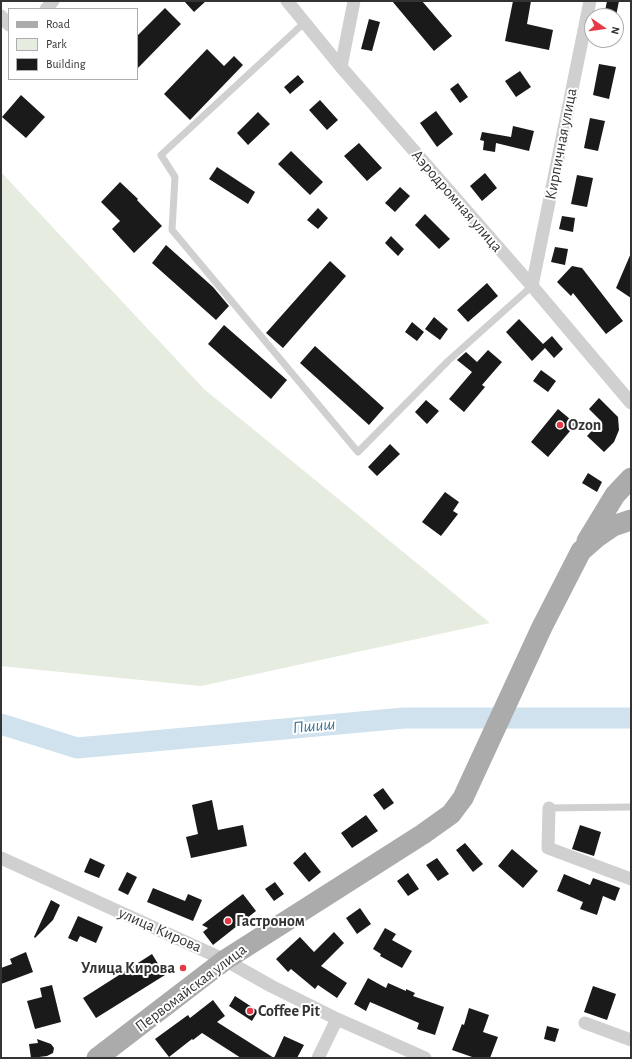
<!DOCTYPE html>
<html>
<head>
<meta charset="utf-8">
<style>
	body { margin:0 }
	#map { position:relative; width:632px; height:1059px; overflow:hidden; background:#fff; font-family:"Alegreya Sans",sans-serif }
	canvas { display:block }
	.frame { position:absolute; inset:0; border:2px solid #333; pointer-events:none }
	.legend { position:absolute; left:8px; top:8px; width:130px; height:72px; box-sizing:border-box; background:#fff; border:1px solid #adadad; margin:0; padding:5px 7px; list-style:none; font-size:12px; color:#333 }
	.legend li { display:flex; align-items:center; gap:8px; height:20px }
	.legend b { width:20px; border:1px solid #adadad }
	.north { position:absolute; left:584px; top:8px; width:40px; height:40px; box-sizing:border-box; background:#fff; border:1px solid #adadad; border-radius:50%; rotate:103deg; font-size:11px; font-weight:700; line-height:16px; text-align:center; color:#333 }
	.north::after { content:''; display:block; margin:auto; width:14px; height:18px; background:#e63946; clip-path:polygon(50% 0,100% 100%,50% 72%,0 100%) }
</style>
</head>
<body>
<div id="map">
<canvas width="632" height="1059"></canvas>
<div class="frame"></div>
<ul class="legend">
<li><b style="height:5px;background:#ababab"></b>Road</li>
<li><b style="height:11px;background:#e6ecdf"></b>Park</li>
<li><b style="height:11px;background:#1a1a1a"></b>Building</li>
</ul>
<div class="north">N</div>
</div>
<script>
const g = document.querySelector('canvas').getContext('2d');
g.lineJoin = 'round';
function fillPath(path, color) { g.fillStyle = color; g.fill(path, 'evenodd'); }
const poly = rows => new Path2D(rows.map(r => 'M' + r).join(''));
function stroke(path, color, width, dash) { g.strokeStyle = color; g.lineWidth = width; g.lineCap = dash ? 'butt' : 'round'; g.setLineDash(dash || []); g.stroke(path); }
function drawText(font, color, halo, rows, align = 'center') {
  g.font = font + ' "Alegreya Sans",sans-serif'; g.lineWidth = 4; g.setLineDash([]); g.textBaseline = 'middle'; g.strokeStyle = halo; g.fillStyle = color; for (const [text, x, y, turn = 0] of rows) {
    g.save(); g.translate(x, y); g.rotate((+turn || 0) * Math.PI / 180); g.textAlign = isNaN(turn) ? turn : align; if (halo) g.strokeText(text, 0, 0); g.fillText(text, 0, 0); g.restore();
  }
}
fillPath(poly([
	[1,172,204,389,490,623,201,686,1,666]
]), '#e6ecdf');
stroke(poly([
	[1,724,77,748,404,718,631,718]
]), '#cfe2ee', 21);
fillPath(poly([
	[184,1,206,1,194,12],
	[392,1,422,1,452,36,434,51],
	[513,1,531,1,527,24,553,30,549,50,505,41],
	[607,1,619,1,616,16,604,16],
	[165,8,181,24,137,69,137,36],
	[369,19,380,22,372,51,361,49],
	[207,49,224,66,234,56,243,65,190,120,164,94],
	[599,64,616,67,609,99,593,95],
	[520,71,531,87,516,97,505,81],
	[298,75,304,82,290,94,284,87],
	[458,83,468,97,460,103,450,89],
	[21,95,45,117,26,138,2,117],
	[320,100,338,120,327,130,309,110],
	[436,111,453,134,437,147,420,123],
	[258,112,270,124,248,145,237,133],
	[590,118,605,121,598,151,584,148],
	[513,126,534,131,529,151,496,143,495,152,483,150,484,141,480,140,482,132,511,137],
	[359,143,382,168,367,181,344,156],
	[291,151,323,182,310,195,278,164],
	[217,167,255,192,248,204,209,179],
	[485,173,497,188,482,201,470,186],
	[577,175,593,178,587,207,571,204],
	[120,182,138,199,137,200,162,226,134,253,112,229,120,221,101,202],
	[400,187,410,196,395,212,385,203],
	[318,208,328,218,318,229,307,220],
	[425,214,450,239,439,249,415,225],
	[562,216,575,218,573,232,559,229],
	[391,236,404,249,398,256,385,243],
	[166,245,213,287,229,306,216,320,152,263],
	[555,247,568,249,565,265,551,262],
	[631,253,631,298,616,288],
	[330,261,346,276,283,348,266,333],
	[572,266,582,268,623,321,606,334,573,293,571,296,557,282],
	[487,283,498,296,468,322,457,310],
	[434,317,448,329,440,340,425,329],
	[519,319,543,344,552,336,563,349,554,358,545,348,532,361,506,332],
	[412,322,424,332,417,341,405,332],
	[224,325,287,380,271,399,208,344],
	[315,346,384,408,369,425,300,363],
	[488,350,502,362,482,385,485,387,464,412,449,399,472,372,457,360,466,352,477,362],
	[541,370,556,381,548,392,533,381],
	[599,398,618,417,619,430,614,442,604,452,587,436,601,421,589,409],
	[426,400,439,411,427,424,415,412],
	[558,409,576,424,548,457,531,442],
	[390,444,400,454,377,476,368,467],
	[588,473,602,482,597,492,582,483],
	[445,492,459,502,453,511,458,514,441,536,422,522],
	[383,788,394,803,384,810,373,795],
	[212,800,218,830,243,825,247,846,191,858,186,837,198,834,192,805],
	[366,815,378,831,352,848,341,833],
	[580,825,601,832,594,856,572,849],
	[465,843,483,864,473,872,456,850],
	[512,849,538,871,523,888,498,866],
	[305,852,321,872,309,882,293,863],
	[90,858,105,865,99,878,84,872],
	[437,858,449,874,438,881,426,865],
	[127,872,137,877,128,895,118,890],
	[408,873,419,889,408,896,397,881],
	[564,874,590,885,593,878,620,888,615,901,603,896,597,915,580,909,583,902,557,891],
	[275,882,284,894,274,901,265,889],
	[153,888,185,901,188,894,202,900,193,921,147,902],
	[243,894,256,911,213,945,203,932,208,928,202,925],
	[51,900,60,905,53,920,35,938,34,937],
	[360,908,371,924,357,934,346,918],
	[78,916,103,927,96,943,80,936,77,942,68,938],
	[385,928,396,934,392,940,412,951,402,968,380,956,381,954,373,949],
	[334,932,344,943,321,966,347,983,337,998,318,985,315,989,291,969,288,972,276,959,300,937,314,952],
	[26,952,33,972,1,984,1,968,12,964,10,959],
	[152,954,165,975,96,1018,83,998],
	[368,978,386,988,388,983,406,991,406,989,415,993,413,996,444,1007,435,1035,417,1029,419,1023,370,1002,366,1011,354,1004],
	[52,985,61,1022,35,1029,27,1001,42,997,40,988],
	[593,986,616,994,607,1020,584,1012],
	[235,996,258,1011,252,1021,229,1006],
	[213,1000,225,1016,217,1022,274,1058,284,1036,304,1045,297,1058,241,1058,202,1033,193,1040,192,1039,169,1057,155,1039,188,1015,190,1018],
	[469,1008,489,1015,483,1032,498,1037,490,1058,475,1058,452,1050,462,1024,464,1025],
	[547,1026,559,1029,555,1042,544,1039],
	[37,1039,51,1044,54,1048,53,1053,47,1056,31,1058,29,1044,38,1043]
]), '#1a1a1a');
stroke(poly([
	[305,22,161,155,175,177,172,230,358,452,448,361,532,286],
	[549,808,631,807]
]), '#d0d0d0', 7);
stroke(poly([
	[287,1,341,67,532,286,631,403],
	[46,9,53,1],
	[1,16,9,25],
	[341,67,354,1],
	[532,286,590,1],
	[549,808,548,848,631,879],
	[1,858,225,960,271,986,337,1019,425,1058],
	[585,1023,631,1040],
	[318,1058,337,1019]
]), '#d0d0d0', 13);
stroke(poly([
	[587,541,615,495,631,478],
	[97,1058,225,960,423,834,451,814,463,798,542,627,581,551,597,537,613,526,631,520]
]), '#ababab', 21);
for (const [x, y, r, color] of [
	[560,425,4,"#e63946"],
	[228,921,4,"#e63946"],
	[183,968,4,"#e63946"],
	[250,1011,4,"#e63946"]
]) { const dot = new Path2D(); dot.arc(x, y, r, 0, 2 * Math.PI); g.fillStyle = color; g.fill(dot); stroke(dot, '#fff', 1.5); }
drawText('16px', '#333', '#fff', [
	["Кирпичная улица",561,144,-79],
	["Аэродромная улица",457,201,49],
	["улица Кирова",160,930,24],
	["Первомайская улица",191,988,-37]
]);
drawText('bold 16px', '#333', '#fff', [
	["Ozon",568,425],
	["Гастроном",236,921],
	["Улица Кирова",175,968,"right"],
	["Coffee Pit",258,1011]
], 'left');
drawText('italic 17px', '#3f7597', '#fff', [
	["Пшиш",314,726,-5]
]);
</script>
</body>
</html>
